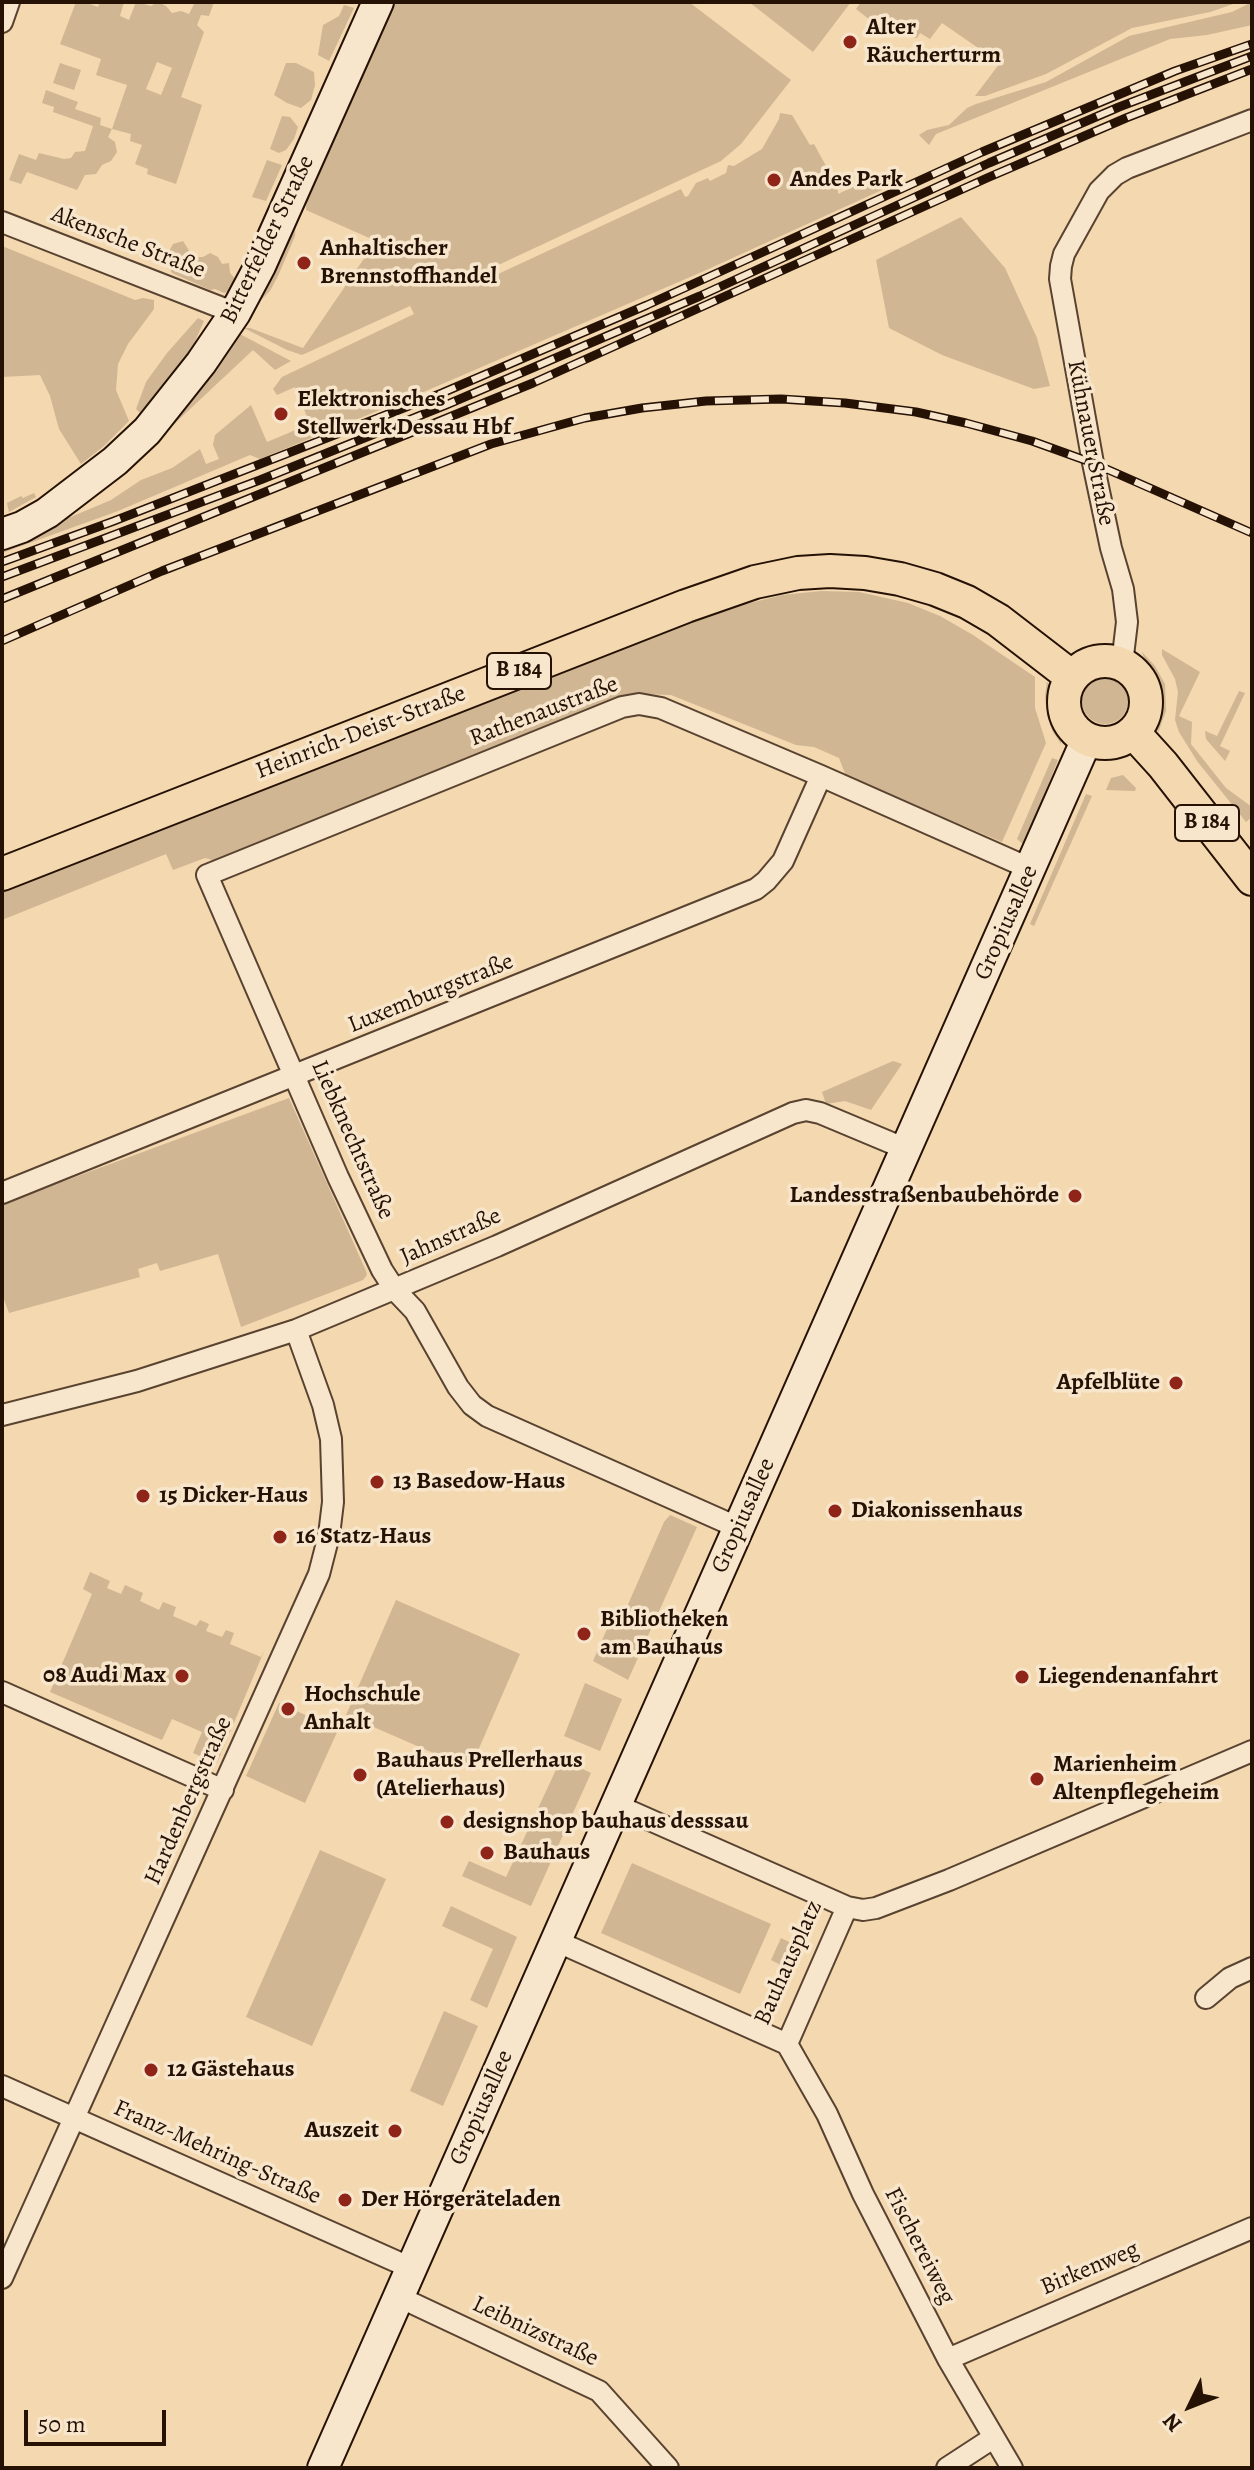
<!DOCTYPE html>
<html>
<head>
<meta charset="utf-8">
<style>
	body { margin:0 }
	#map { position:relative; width:1254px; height:2470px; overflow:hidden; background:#f3d8b0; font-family:Alegreya,serif }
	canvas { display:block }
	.frame { position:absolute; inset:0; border:4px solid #261105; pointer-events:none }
	.north { position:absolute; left:1150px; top:2366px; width:80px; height:80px; -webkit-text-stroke:6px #f7e6cc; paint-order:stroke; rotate:227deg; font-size:22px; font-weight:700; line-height:32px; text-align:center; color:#261105 }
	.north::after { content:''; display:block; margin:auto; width:28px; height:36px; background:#261105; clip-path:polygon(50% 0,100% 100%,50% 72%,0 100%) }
	.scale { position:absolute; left:24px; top:2410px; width:142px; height:36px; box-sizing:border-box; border:4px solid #261105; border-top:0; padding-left:10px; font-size:24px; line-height:28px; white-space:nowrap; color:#261105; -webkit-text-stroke:6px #f7e6cc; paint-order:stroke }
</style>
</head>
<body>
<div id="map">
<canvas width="1254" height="2470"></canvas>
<div class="frame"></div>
<div class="north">N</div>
<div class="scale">50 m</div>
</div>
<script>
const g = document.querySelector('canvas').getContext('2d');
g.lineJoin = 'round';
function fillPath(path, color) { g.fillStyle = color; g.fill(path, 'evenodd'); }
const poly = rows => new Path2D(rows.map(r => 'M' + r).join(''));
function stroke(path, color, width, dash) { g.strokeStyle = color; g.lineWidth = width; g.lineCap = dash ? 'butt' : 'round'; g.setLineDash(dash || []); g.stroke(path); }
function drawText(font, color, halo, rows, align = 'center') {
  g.font = font + ' Alegreya,serif'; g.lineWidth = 7; g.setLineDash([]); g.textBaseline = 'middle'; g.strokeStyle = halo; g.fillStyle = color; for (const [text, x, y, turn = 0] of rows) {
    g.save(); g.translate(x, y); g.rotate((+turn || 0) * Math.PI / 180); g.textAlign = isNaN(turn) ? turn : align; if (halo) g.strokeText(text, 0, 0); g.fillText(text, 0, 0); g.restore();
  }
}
fillPath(poly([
	[76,2,84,2,98,7,100,2,124,2,120,16,129,20,136,2,151,6,158,2,166,6,172,13,181,11,189,14,195,2,214,2,209,16,201,15,197,25,204,32,181,97,202,105,176,184,147,174,148,169,135,164,142,145,130,141,131,134,112,129,108,137,115,142,117,152,111,161,102,165,96,174,85,175,77,190,27,172,21,184,9,180,19,154,36,160,39,153,64,159,71,158,75,152,85,151,93,126,53,112,54,107,42,103,46,90,78,102,75,109,101,118,100,125,112,129,127,85,96,75,101,59,60,44],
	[157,62,172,68,161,95,146,89],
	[390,2,689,2,791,80,741,144,721,161,494,267,496,275,681,189,685,197,688,196,696,183,708,178,710,181,726,173,728,165,734,166,762,149,779,119,780,113,792,115,810,145,814,144,838,188,838,194,876,176,882,190,704,271,426,391,260,459,250,455,118,511,2,553,2,546,111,500,141,480,172,468,200,449,206,464,219,459,213,445,215,435,251,405,267,442,310,424,295,387,277,395,273,389,282,377,414,314,410,306,302,355,287,350,244,328,250,328,303,348,376,241,306,210,307,188],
	[749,2,851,2,813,52],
	[861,2,1239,2,1210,12,1132,28,1046,74,985,96,975,96,1000,63,942,23,930,39,920,33,917,38,910,37,894,27,892,30,885,30,881,25,875,24,856,9],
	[1252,2,1252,25,1207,35,1170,39,936,134,929,145,919,135,927,130,949,125,967,108,976,104,1046,82,1129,36,1232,12],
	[344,5,354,8,329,61,318,55,323,25,339,16],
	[60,63,81,70,74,90,53,83],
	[286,63,296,63,314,72,315,85,311,100,301,108,287,103,274,95],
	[282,116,290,117,298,127,294,139,286,150,279,153,270,149],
	[267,160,282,165,266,201,252,197],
	[296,214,295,236,278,276,270,291,261,300,255,302],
	[961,217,1005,268,1037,338,1050,386,1034,389,942,355,889,328,876,260],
	[183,241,193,257,203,257,210,253,218,257,222,264,229,263,230,273,237,281,235,288,224,293,215,289,210,290,172,273,167,263,168,253,173,244],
	[2,246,135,300,143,298,154,300,154,309,128,344,118,364,116,390,129,421,104,446,81,464,59,429,50,396,40,375,2,377],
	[198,318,204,321,192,348,168,380,140,413,136,409,146,382,167,353],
	[238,333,291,361,275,370,253,350,141,455],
	[34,493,36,497,9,512,7,503,21,496,23,498],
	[821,591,859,592,908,603,940,616,973,635,1035,677,1035,708,1046,743,1002,842,846,776,839,758,814,747,796,745,671,695,637,694,602,705,227,864,205,858,173,870,166,854,2,920,2,892,638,641,718,611,782,595],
	[1162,649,1200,672,1179,716,1192,722,1191,744,1226,788,1252,807,1252,817,1246,822,1197,761,1179,732,1175,720,1178,692,1175,679,1162,655],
	[1142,652,1155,666,1165,684,1166,711,1158,733,1155,721,1157,695],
	'1082 701a23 23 0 1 1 46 0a23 23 0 1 1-46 0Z',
	[1047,681,1053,694,1054,712,1061,730,1061,744,1053,732,1047,716,1045,696],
	[1239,691,1245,693,1220,746,1230,751,1225,761,1206,739,1205,731,1217,736],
	[1052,758,1058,760,1024,845,1017,839],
	[1123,775,1136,788,1135,791,1106,790,1111,778],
	[1086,794,1092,796,1034,926,1030,924],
	[893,1061,902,1064,871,1110,845,1101,826,1104,822,1092],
	[289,1098,366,1271,367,1275,363,1280,241,1327,218,1254,160,1271,157,1263,138,1269,140,1277,9,1313,2,1294,2,1204],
	[670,1515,697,1527,628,1680,593,1661,617,1606,626,1609,664,1522],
	[90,1572,110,1581,107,1588,121,1594,125,1585,143,1593,140,1601,159,1610,163,1602,176,1607,173,1616,196,1626,200,1620,209,1624,206,1631,222,1637,226,1630,234,1633,230,1644,261,1657,265,1649,217,1763,193,1753,202,1732,172,1719,162,1740,50,1692,92,1594,83,1589],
	[396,1600,520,1654,470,1769,346,1715],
	[585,1683,622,1699,600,1751,564,1736],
	[279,1703,338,1730,305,1803,246,1776],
	[561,1759,591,1773,531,1906,462,1876,469,1861,506,1877],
	[320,1850,386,1879,312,2046,246,2017],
	[632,1863,771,1924,740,1994,601,1933],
	[451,1906,517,1937,487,2008,470,2000,493,1949,442,1926],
	[781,1938,791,1943,781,1965,771,1960],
	[444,2011,478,2026,443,2106,410,2091]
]), '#d0b693');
const street = poly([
	[2,22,9,2],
	[2,222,235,313],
	[1122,664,1127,622,1123,589,1111,548,1093,463,1060,279,1061,266,1064,254,1099,191,1115,175,1127,168,1252,120],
	[2,1193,756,889,766,881,783,861,821,776],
	[2,1415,137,1381,296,1330,497,1246,793,1113,806,1110,820,1113,906,1149],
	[739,1528,487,1416,472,1405,458,1387,415,1311,395,1290,382,1270,338,1177,207,875,622,707,639,704,661,708,821,776,1031,869],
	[2,1692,223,1790],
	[616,1805,847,1907,787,2044],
	[847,1907,863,1910,876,1908,949,1880,1252,1751],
	[556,1941,787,2044],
	[1206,1998,1230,1978,1252,1968],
	[787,2044,827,2114,863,2194,948,2359,1012,2468],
	[2,2086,411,2268],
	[2,2278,319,1574,329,1535,333,1502,331,1439,323,1405,296,1330],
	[399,2297,599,2391,668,2468],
	[948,2359,1252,2228],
	[947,2468,993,2438]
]);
const secondary = poly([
	[2,534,22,527,47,513,115,461,147,431,201,363,235,313,260,266,378,2],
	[323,2468,1087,739]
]);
const primary = poly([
	'1064 702a41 41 0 1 1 82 0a41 41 0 1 1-82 0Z',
	[1133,732,1163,765,1252,879],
	[2,874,686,606,755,582,798,573,830,571,865,573,900,579,935,589,967,602,998,620,1072,677]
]);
stroke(street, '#594330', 24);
stroke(secondary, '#261105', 34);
stroke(primary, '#261105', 36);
stroke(street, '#f7e6cc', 20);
stroke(secondary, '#f7e6cc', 30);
stroke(primary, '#f3d8b0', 32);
const rail = poly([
	[2,562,114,521,442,393,647,305,982,152,1175,71,1252,44],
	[2,577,260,480,446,405,700,296,989,163,1119,107,1252,56],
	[2,599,533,383,987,178,1126,118,1252,69],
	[2,641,162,571,491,444,585,418,642,408,706,401,781,399,845,403,916,412,966,423,1032,441,1093,463,1252,533]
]);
stroke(rail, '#261105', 9);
stroke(rail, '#f7e6cc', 6, [18]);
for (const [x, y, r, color] of [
	[850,42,8,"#8f2418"],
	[774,180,8,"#8f2418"],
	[304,263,8,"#8f2418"],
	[281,414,8,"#8f2418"],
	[1075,1196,8,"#8f2418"],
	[1176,1383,8,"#8f2418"],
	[377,1482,8,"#8f2418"],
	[143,1496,8,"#8f2418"],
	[835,1511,8,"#8f2418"],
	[280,1537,8,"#8f2418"],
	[584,1634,8,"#8f2418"],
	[182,1676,8,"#8f2418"],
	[1022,1677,8,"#8f2418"],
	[288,1709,8,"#8f2418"],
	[360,1775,8,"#8f2418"],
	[1037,1779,8,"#8f2418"],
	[447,1822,8,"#8f2418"],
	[487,1853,8,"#8f2418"],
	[151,2070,8,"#8f2418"],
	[395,2131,8,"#8f2418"],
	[345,2200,8,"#8f2418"]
]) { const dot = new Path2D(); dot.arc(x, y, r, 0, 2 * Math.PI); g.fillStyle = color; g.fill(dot); stroke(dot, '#f7e6cc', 3); }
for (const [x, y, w] of [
	[519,671,64],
	[1207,823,64]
]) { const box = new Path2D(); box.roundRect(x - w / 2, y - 18, w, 36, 6); g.fillStyle = '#f7e6cc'; g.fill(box); stroke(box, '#261105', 2); }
drawText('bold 22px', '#261105', null, [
	["B 184",519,671],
	["B 184",1207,823]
]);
drawText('bold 24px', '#261105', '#f7e6cc', [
	["Alter",866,28],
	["Räucherturm",866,56],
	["Andes Park",790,180],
	["Anhaltischer",320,249],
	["Brennstoffhandel",320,277],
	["Elektronisches",297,400],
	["Stellwerk Dessau Hbf",297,428],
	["Landesstraßenbaubehörde",1059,1196,"right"],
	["Apfelblüte",1160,1383,"right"],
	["13 Basedow-Haus",393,1482],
	["15 Dicker-Haus",159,1496],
	["Diakonissenhaus",851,1511],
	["16 Statz-Haus",296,1537],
	["Bibliotheken",600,1620],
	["am Bauhaus",600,1648],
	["08 Audi Max",166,1676,"right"],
	["Liegendenanfahrt",1038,1677],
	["Hochschule",304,1695],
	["Anhalt",304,1723],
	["Bauhaus Prellerhaus",376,1761],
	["(Atelierhaus)",376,1789],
	["Marienheim",1053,1765],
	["Altenpflegeheim",1053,1793],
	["designshop bauhaus desssau",463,1822],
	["Bauhaus",503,1853],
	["12 Gästehaus",167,2070],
	["Auszeit",379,2131,"right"],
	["Der Hörgeräteladen",361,2200]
], 'left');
drawText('24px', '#261105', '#f7e6cc', [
	["Bitterfelder Straße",268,240,-64],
	["Akensche Straße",128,243,21],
	["Kühnauer Straße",1090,443,79],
	["Rathenaustraße",544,712,-21],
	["Heinrich-Deist-Straße",361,733,-21],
	["Gropiusallee",1007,923,-66],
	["Luxemburgstraße",431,994,-22],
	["Liebknechtstraße",352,1140,66],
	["Jahnstraße",451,1237,-24],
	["Gropiusallee",744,1516,-66],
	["Hardenbergstraße",189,1801,-66],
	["Bauhausplatz",789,1963,-66],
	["Gropiusallee",482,2108,-66],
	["Franz-Mehring-Straße",217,2153,24],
	["Fischereiweg",919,2246,63],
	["Birkenweg",1090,2269,-23],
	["Leibnizstraße",535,2332,25]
]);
</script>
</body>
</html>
